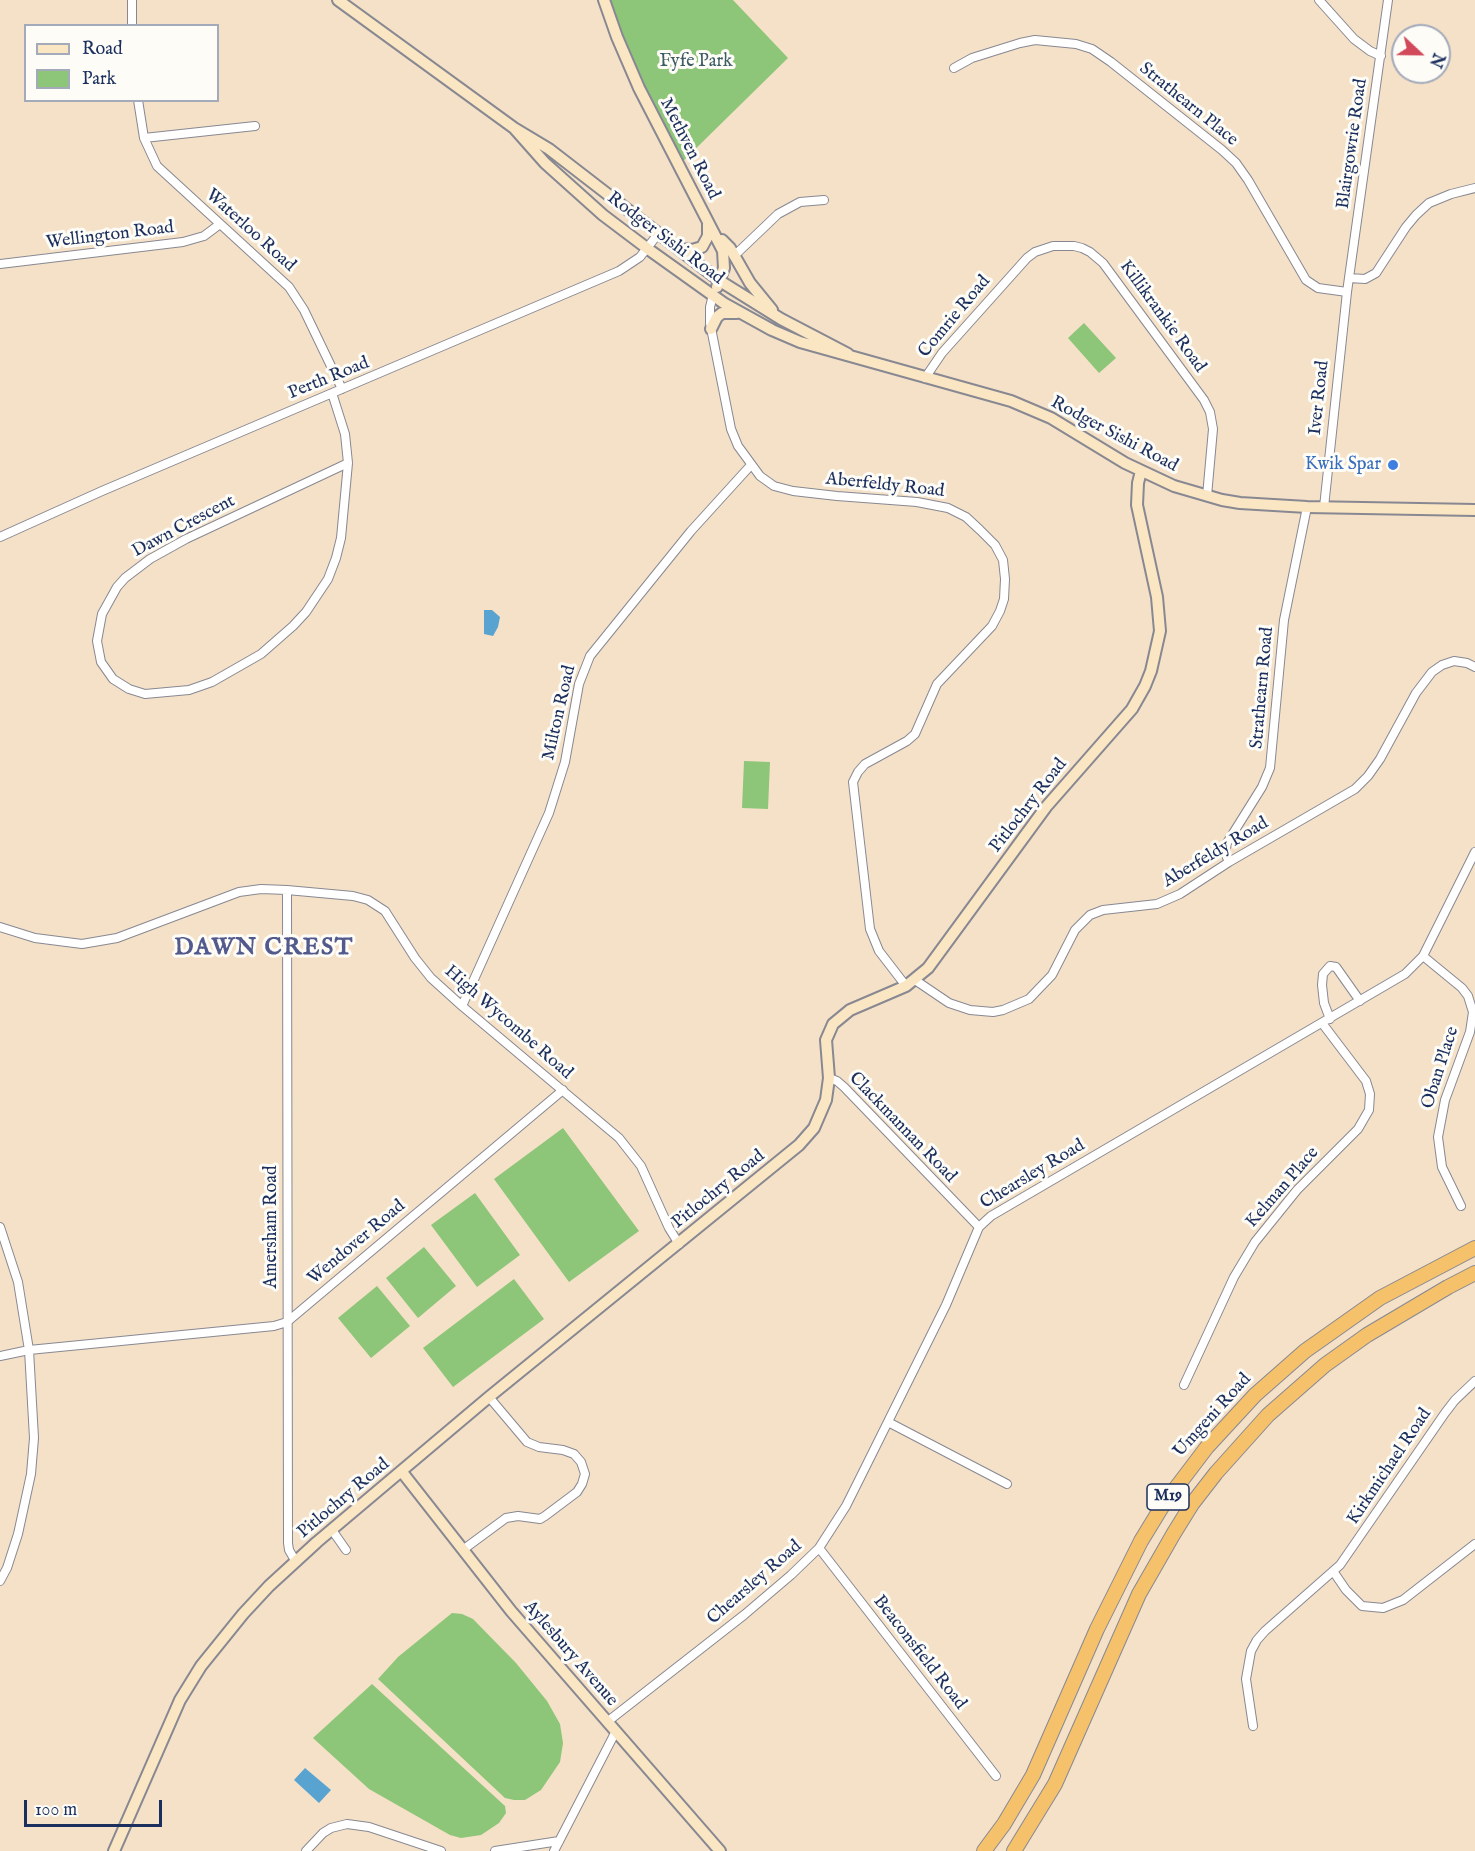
<!DOCTYPE html>
<html>
<head>
<meta charset="utf-8">
<style>
	body { margin:0 }
	#map { position:relative; width:1475px; height:1851px; overflow:hidden; background:#f4e1c7; font-family:"IM FELL English",serif }
	canvas { display:block }
	.legend { position:absolute; left:24px; top:24px; width:195px; height:78px; box-sizing:border-box; background:#fdfcf7; border:2px solid #a3aaba; margin:0; padding:8px 10px; list-style:none; font-size:18px; color:#1b2f5e }
	.legend li { display:flex; align-items:center; gap:12px; height:30px }
	.legend b { width:30px; border:2px solid #a3aaba }
	.north { position:absolute; left:1391px; top:24px; width:60px; height:60px; box-sizing:border-box; background:#fdfcf7; border:2px solid #a3aaba; border-radius:50%; rotate:112deg; font-size:16px; font-weight:700; line-height:24px; text-align:center; color:#1b2f5e }
	.north::after { content:''; display:block; margin:auto; width:21px; height:27px; background:#d1495b; clip-path:polygon(50% 0,100% 100%,50% 72%,0 100%) }
	.scale { position:absolute; left:24px; top:1800px; width:138px; height:27px; box-sizing:border-box; border:3px solid #1b2f5e; border-top:0; padding-left:8px; font-size:18px; line-height:21px; white-space:nowrap; color:#1b2f5e; -webkit-text-stroke:4px #fdfcf7; paint-order:stroke }
</style>
</head>
<body>
<div id="map">
<canvas width="1475" height="1851"></canvas>
<ul class="legend">
<li><b style="height:8px;background:#fbe6c4"></b>Road</li>
<li><b style="height:16px;background:#8dc579"></b>Park</li>
</ul>
<div class="north">N</div>
<div class="scale">100 m</div>
</div>
<script>
const g = document.querySelector('canvas').getContext('2d');
g.lineJoin = 'round';
function fillPath(path, color) { g.fillStyle = color; g.fill(path, 'evenodd'); }
const poly = rows => new Path2D(rows.map(r => 'M' + r).join(''));
function stroke(path, color, width, dash) { g.strokeStyle = color; g.lineWidth = width; g.lineCap = dash ? 'butt' : 'round'; g.setLineDash(dash || []); g.stroke(path); }
function drawText(font, color, halo, rows, align = 'center') {
  g.font = font + ' "IM FELL English",serif'; g.lineWidth = 6; g.setLineDash([]); g.textBaseline = 'middle'; g.strokeStyle = halo; g.fillStyle = color; for (const [text, x, y, turn = 0] of rows) {
    g.save(); g.translate(x, y); g.rotate((+turn || 0) * Math.PI / 180); g.textAlign = isNaN(turn) ? turn : align; if (halo) g.strokeText(text, 0, 0); g.fillText(text, 0, 0); g.restore();
  }
}
fillPath(poly([
	[605,0,733,0,788,58,679,165],
	[1084,323,1116,358,1099,373,1068,338],
	[744,761,770,762,768,809,742,808],
	[563,1128,639,1231,569,1282,494,1179],
	[475,1193,520,1255,477,1287,431,1225],
	[424,1247,456,1286,418,1318,386,1278],
	[514,1279,544,1319,453,1387,423,1348],
	[377,1286,410,1326,371,1358,338,1318],
	[452,1613,462,1614,473,1619,516,1663,547,1701,560,1724,563,1743,560,1762,541,1790,525,1800,514,1800,505,1798,378,1679,398,1657],
	[372,1684,505,1806,506,1813,499,1823,481,1835,461,1838,450,1835,369,1789,313,1738]
]), '#8dc579');
fillPath(poly([
	[484,610,492,610,500,617,498,627,493,636,484,634],
	[305,1768,331,1790,319,1803,294,1780]
]), '#59a3d1');
const street = poly([
	[132,0,132,26],
	[1319,0,1354,39,1370,51,1381,56],
	[954,68,972,58,1020,43,1035,40,1076,44,1092,49,1111,62,1222,150,1236,163,1248,180,1306,280,1318,288,1347,292],
	[138,100,144,138,157,166,289,287,304,310,342,389],
	[144,138,255,126],
	[734,256,778,214,800,202,824,200],
	[0,264,183,242,204,236,220,224],
	[1349,278,1365,279,1376,273,1406,227,1416,215,1429,203,1451,194,1475,188],
	[713,295,710,307,710,323,731,429,738,446,760,476,774,486,793,491,837,496,917,502,948,508,966,517,980,530,995,545,1003,560,1005,579,1004,599,1000,611,992,626,937,684,915,734,907,741,865,764,858,772,853,782,870,929,879,951,906,986],
	[925,378,942,353,1027,258,1035,252,1053,246,1074,246,1082,248,1090,252,1103,263,1204,400,1210,412,1213,429,1207,496],
	[332,393,345,434,348,463,341,538,336,558,328,579,306,612,293,626,261,654,212,682,189,690,145,694,129,689,113,679,101,662,97,641,102,614,117,587,125,578,150,559,186,539,348,463],
	[1324,507,1347,292,1388,0],
	[0,537,102,491,619,271,640,257,658,234],
	[1229,862,1225,853,1227,843,1262,787,1270,768,1284,620,1307,507],
	[287,890,288,1543,289,1550,296,1562],
	[0,927,35,938,82,944,117,938,239,892,261,889,287,890,353,896,368,900,385,911,415,958,431,978,462,1006,619,1138,641,1166,669,1228,679,1244],
	[1423,956,1462,988,1468,996,1473,1012,1470,1032,1445,1100,1438,1137,1442,1167,1461,1206],
	[915,980,949,1003,970,1010,993,1012,1003,1010,1029,999,1052,975,1075,930,1090,915,1103,910,1157,904,1180,894,1229,862,1355,789,1368,776,1380,759,1416,693,1432,672,1442,665,1454,661,1467,663,1475,667],
	[462,1006,549,813,565,762,579,684,590,656,691,531,751,465],
	[1330,1019,1324,1003,1322,985,1323,974,1330,966,1336,967,1360,1001],
	[829,1078,837,1081,844,1087,979,1227],
	[0,1227,18,1282,29,1350,34,1438,31,1474,18,1534,7,1568,0,1581],
	[0,1356,29,1350,274,1326,287,1322,563,1090],
	[1184,1385,1234,1277,1255,1242,1297,1190,1358,1129,1369,1110,1370,1094,1366,1081,1322,1023],
	[888,1422,1007,1484],
	[332,1530,346,1550],
	[819,1548,996,1776],
	[464,1549,506,1518,518,1516,540,1519,545,1516,577,1492,582,1484,585,1474,581,1462,574,1454,563,1450,539,1447,527,1442,489,1397],
	[1333,1571,1346,1590,1362,1606,1383,1608,1403,1600,1475,1544],
	[607,1722,744,1615,791,1575,819,1548,846,1506,861,1476,946,1305,979,1227,991,1216,1405,974,1423,956,1475,852],
	[1253,1726,1246,1679,1251,1651,1257,1640,1265,1631,1340,1565,1445,1413,1455,1400,1475,1381],
	[306,1851,323,1833,331,1828,347,1824,369,1827,441,1851],
	[495,1851,559,1841],
	[554,1851,615,1733]
]);
const secondary = poly([
	[338,0,514,128,549,149,720,281,781,319,848,354],
	[604,0,617,37,639,88,723,251,724,268,717,287],
	[514,128,545,163,603,215,648,249,725,304,772,330,800,342,1011,401,1051,418,1125,463,1174,486,1222,500,1240,503,1307,507,1475,510],
	[722,240,730,248,750,283,772,310],
	[680,249,692,250,702,247,708,236,708,224],
	[711,329,717,317,722,313,737,313],
	[402,1472,511,1611,720,1851],
	[114,1851,180,1700,201,1666,243,1614,269,1586,317,1542,489,1397,799,1145,814,1128,826,1100,829,1078,826,1040,833,1024,850,1010,906,986,928,968,1046,807,1132,709,1145,686,1151,671,1160,631,1157,597,1137,505,1138,483,1141,471]
]);
const highway = poly([
	[984,1851,1004,1824,1033,1775,1097,1629,1141,1541,1163,1505,1207,1447,1255,1395,1305,1351,1380,1298,1475,1248],
	[1014,1851,1055,1784,1139,1594,1174,1533,1192,1504,1216,1473,1268,1415,1325,1365,1367,1335,1448,1287,1475,1273]
]);
stroke(street, '#888892', 10);
stroke(secondary, '#888892', 14);
stroke(highway, '#888892', 16);
stroke(street, '#fff', 8);
stroke(secondary, '#fbe6c4', 10);
stroke(highway, '#f5c16b', 14);
for (const [x, y, r, color] of [
	[1393,465,6,"#3f7fe0"]
]) { const dot = new Path2D(); dot.arc(x, y, r, 0, 2 * Math.PI); g.fillStyle = color; g.fill(dot); stroke(dot, '#fdfcf7', 2); }
for (const [x, y, w] of [
	[1168,1497,42]
]) { const box = new Path2D(); box.roundRect(x - w / 2, y - 13, w, 26, 4.5); g.fillStyle = '#fdfcf7'; g.fill(box); stroke(box, '#1b2f5e', 1.5); }
drawText('bold 16px', '#1b2f5e', null, [
	["M19",1168,1497]
]);
drawText('18px', '#3d5c66', '#fdfcf7', [
	["Fyfe Park",696,62]
]);
drawText('18px', '#1b2f5e', '#fdfcf7', [
	["Strathearn Place",1188,105,39],
	["Blairgowrie Road",1353,144,-82],
	["Methven Road",689,149,63],
	["Waterloo Road",250,231,42],
	["Wellington Road",110,236,-7],
	["Rodger Sishi Road",665,239,37],
	["Comrie Road",955,317,-50],
	["Killikrankie Road",1162,317,54],
	["Perth Road",329,379,-22],
	["Iver Road",1320,398,-84],
	["Rodger Sishi Road",1114,435,28],
	["Aberfeldy Road",885,486,6],
	["Dawn Crescent",184,527,-28],
	["Strathearn Road",1263,688,-85],
	["Milton Road",560,713,-77],
	["Pitlochry Road",1029,806,-52],
	["Aberfeldy Road",1216,853,-31],
	["High Wycombe Road",508,1023,41],
	["Oban Place",1441,1068,-72],
	["Clackmannan Road",902,1128,46],
	["Chearsley Road",1033,1175,-31],
	["Kelman Place",1283,1188,-49],
	["Pitlochry Road",719,1190,-39],
	["Amersham Road",272,1227,-90],
	["Wendover Road",357,1243,-40],
	["Umgeni Road",1213,1416,-48],
	["Kirkmichael Road",1390,1467,-56],
	["Pitlochry Road",344,1499,-40],
	["Chearsley Road",755,1583,-41],
	["Beaconsfield Road",919,1653,52],
	["Aylesbury Avenue",570,1654,49]
]);
drawText('18px', '#366cbe', '#fdfcf7', [
	["Kwik Spar",1381,465]
], 'right');
g.letterSpacing = '1.5px';
drawText('bold 24px', '#525a8d', '#fdfcf7', [
	["DAWN CREST",264,949]
]);
g.letterSpacing = '0px';
</script>
</body>
</html>
